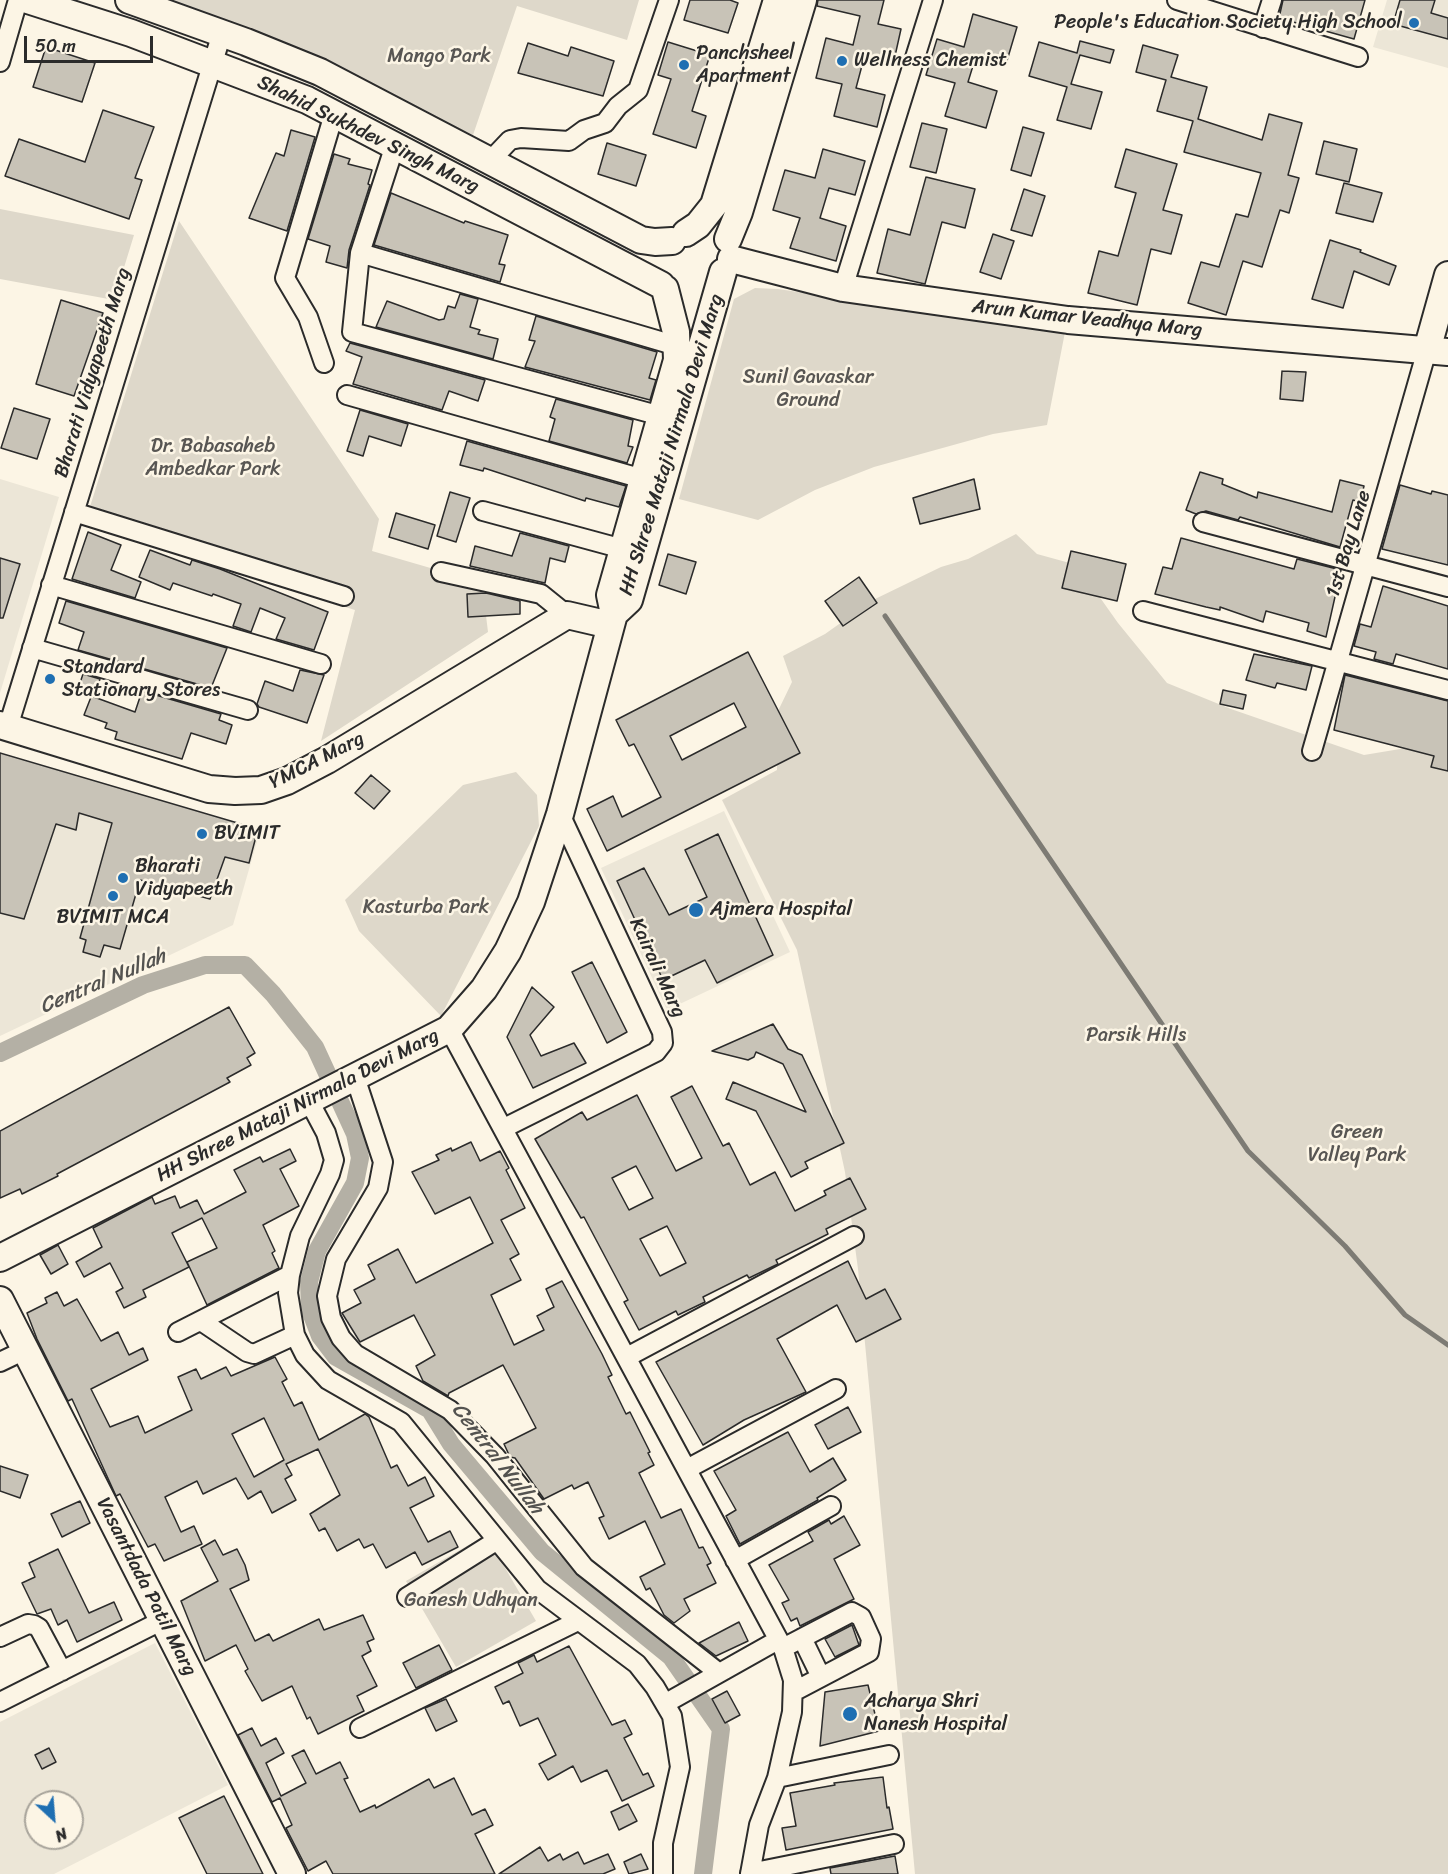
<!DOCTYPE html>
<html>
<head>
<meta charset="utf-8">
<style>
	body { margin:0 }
	#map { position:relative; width:1448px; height:1874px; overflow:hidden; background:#fcf5e5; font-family:Sriracha,sans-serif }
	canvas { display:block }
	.north { position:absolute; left:24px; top:1790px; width:60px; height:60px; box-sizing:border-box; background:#fcf5e5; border:2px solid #a8a49b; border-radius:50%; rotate:154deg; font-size:16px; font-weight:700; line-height:24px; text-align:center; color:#2b2b2b }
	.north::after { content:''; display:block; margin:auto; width:21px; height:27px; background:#1f6fb2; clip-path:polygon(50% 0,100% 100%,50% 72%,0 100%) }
	.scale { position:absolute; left:24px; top:36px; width:129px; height:27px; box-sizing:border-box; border:3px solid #2b2b2b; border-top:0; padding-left:8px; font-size:18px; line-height:21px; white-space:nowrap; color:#2b2b2b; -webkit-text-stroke:4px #fcf5e5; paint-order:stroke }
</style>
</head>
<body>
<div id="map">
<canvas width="1448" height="1874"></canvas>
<div class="north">N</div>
<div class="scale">50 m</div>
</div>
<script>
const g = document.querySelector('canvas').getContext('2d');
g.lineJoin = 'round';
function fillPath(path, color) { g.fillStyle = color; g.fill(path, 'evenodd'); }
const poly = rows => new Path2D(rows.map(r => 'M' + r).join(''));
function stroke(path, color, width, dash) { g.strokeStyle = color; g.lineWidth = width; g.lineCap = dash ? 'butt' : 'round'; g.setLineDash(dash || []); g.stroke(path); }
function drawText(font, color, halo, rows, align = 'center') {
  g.font = font + ' Sriracha,sans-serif'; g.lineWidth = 5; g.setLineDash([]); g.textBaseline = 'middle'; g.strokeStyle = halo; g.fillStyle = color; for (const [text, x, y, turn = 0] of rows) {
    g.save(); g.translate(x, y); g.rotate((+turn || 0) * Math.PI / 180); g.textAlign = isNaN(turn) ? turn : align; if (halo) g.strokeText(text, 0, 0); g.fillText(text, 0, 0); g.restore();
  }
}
fillPath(poly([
	[1387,0,1448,0,1448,68,1373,47],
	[0,479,59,497,0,693],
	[0,757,260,831,233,925,0,1036],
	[724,811,790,952,667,1010,601,868],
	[155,1643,228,1785,54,1874,0,1874,0,1722],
	[36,1802,72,1802,72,1838,36,1838]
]), '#ece6d7');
fillPath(poly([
	[158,0,639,0,627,40,517,6,473,135,230,23],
	[0,209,134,235,114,300,0,279],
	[179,221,379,519,372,551,482,583,488,632,321,741,355,610,84,526],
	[755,288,778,289,1065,332,1047,425,993,434,874,467,815,490,758,520,679,499,734,299],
	[1016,534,1037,554,1077,565,1118,623,1167,683,1231,709,1364,755,1448,741,1448,1874,915,1874,858,1269,845,1172,797,950,722,800,777,770,778,711,792,682,783,656,825,634,873,600,941,567,968,559],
	[516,772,537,795,539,826,441,1016,359,931,345,900,463,785],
	[486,1535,536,1621,456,1667,406,1581]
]), '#ded8ca');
stroke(poly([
	[885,616,1248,1151,1345,1246,1405,1315,1448,1345]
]), '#7d7b74', 5);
stroke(poly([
	[0,1053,143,985,205,965,245,965,273,994,315,1047,355,1134,360,1158,355,1183,317,1251,309,1282,310,1310,320,1336,336,1357,430,1410,451,1444,542,1552,671,1657,721,1729,703,1874]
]), '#b4b0a5', 18);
const building = poly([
	[690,0,730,0,738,3,728,33,684,20,690,0],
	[818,0,884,0,878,24,901,29,893,65,864,58,856,88,885,95,877,127,834,116,842,84,816,78,826,38,853,45,860,16,817,6,818,0],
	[1283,0,1365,0,1354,39,1279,18,1283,0],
	[1400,0,1435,0,1431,13,1448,18,1448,39,1393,24,1400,0],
	[973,14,1017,27,1006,64,976,56,968,82,997,91,986,128,945,116,955,83,926,75,937,39,964,47,973,14],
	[1080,41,1114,50,1110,63,1080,55,1071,84,1102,92,1091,129,1057,120,1067,87,1029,76,1039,42,1077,53,1080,41],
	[668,42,710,55,692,111,706,116,696,148,653,134,671,79,658,75,668,42],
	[528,43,568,56,571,47,614,61,603,96,518,73,528,43],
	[1143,45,1178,55,1171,77,1207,87,1198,119,1262,140,1269,114,1302,123,1288,175,1299,178,1289,213,1280,210,1262,267,1243,261,1226,315,1188,303,1201,262,1219,267,1236,214,1248,217,1261,173,1184,152,1193,121,1157,111,1166,80,1136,72,1143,45],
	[46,47,95,63,82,102,33,87,46,47],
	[103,110,154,127,135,178,142,180,129,219,5,176,19,139,85,162,103,110],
	[922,123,947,129,936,173,910,167,922,123],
	[1023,127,1044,133,1031,176,1011,170,1023,127],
	[291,130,315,137,287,231,249,218,276,153,284,156,291,130],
	[1324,141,1357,149,1349,182,1316,174,1324,141],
	[607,143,646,155,636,186,598,174,607,143],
	[823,149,865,161,855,195,829,188,820,218,846,226,836,261,790,248,800,218,773,210,785,170,815,178,823,149],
	[1126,149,1177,164,1163,210,1182,215,1171,254,1151,249,1137,305,1088,293,1099,251,1118,256,1136,193,1115,187,1126,149],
	[334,154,350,159,348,164,372,170,368,184,370,185,349,250,347,268,326,262,330,246,308,239,334,154],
	[926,177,975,189,965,228,942,222,925,284,877,273,888,229,910,235,926,177],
	[1344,183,1382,193,1373,222,1336,213,1344,183],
	[1024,189,1045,196,1032,236,1011,230,1024,189],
	[391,193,464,223,465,221,508,235,499,264,505,265,500,282,374,245,391,193],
	[993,234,1014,241,1001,279,980,272,993,234],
	[1330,240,1361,250,1360,252,1396,266,1389,285,1354,271,1343,308,1312,299,1330,240],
	[460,294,478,299,470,327,480,330,478,334,498,339,493,359,376,327,387,301,439,320,444,319,448,306,455,308,460,294],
	[61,300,103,313,74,396,36,384,61,300],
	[536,316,657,352,649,378,656,380,650,400,525,367,535,341,529,340,536,316],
	[350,343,485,380,478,401,449,391,442,410,353,384,362,357,346,351,350,343],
	[1282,371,1306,372,1303,401,1280,399,1282,371],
	[556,399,633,420,628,446,633,447,627,463,549,441,555,419,550,417,556,399],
	[14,408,50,419,37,459,1,448,14,408],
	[360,410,408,424,401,446,369,436,363,456,347,451,360,410],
	[467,441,626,486,619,507,586,498,585,501,484,468,483,471,460,465,467,441],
	[1200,472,1223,479,1222,484,1257,498,1258,492,1332,512,1340,480,1364,486,1360,502,1353,500,1340,547,1240,517,1238,520,1206,511,1196,514,1186,510,1200,472],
	[974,479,980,509,920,524,913,498,974,479],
	[1400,485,1431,494,1432,491,1448,495,1448,565,1382,549,1400,485],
	[450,492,470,498,456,542,437,536,450,492],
	[396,513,435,525,428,549,389,537,396,513],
	[88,532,121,545,111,570,141,582,135,598,72,579,88,532],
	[520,533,569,546,565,562,550,558,545,583,470,566,475,546,512,556,520,533],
	[1181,538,1294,569,1297,559,1341,570,1326,637,1307,631,1309,623,1266,611,1263,622,1220,607,1220,610,1206,607,1155,594,1163,567,1172,569,1181,538],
	[150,550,190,565,192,560,220,569,328,612,314,650,276,639,285,618,260,608,251,632,233,626,241,604,213,594,212,596,173,583,170,590,139,577,150,550],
	[1071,551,1126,564,1117,601,1062,588,1071,551],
	[668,554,696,562,686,594,659,585,668,554],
	[0,558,20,564,3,618,0,618,0,558],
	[859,577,877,603,843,626,825,601,859,577],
	[1383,586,1448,606,1448,669,1396,654,1393,664,1374,659,1376,652,1354,646,1360,624,1371,627,1383,586],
	[486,593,520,601,520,614,468,617,467,594,486,593],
	[66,601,227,648,211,688,78,650,84,632,59,623,66,601],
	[748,652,800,753,607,851,587,809,613,796,622,817,661,797,634,744,629,746,616,720,748,652],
	[734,703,746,727,682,760,670,736,734,703],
	[1254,654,1312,666,1306,690,1277,683,1275,688,1246,680,1254,654],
	[300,670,324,675,307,723,259,707,257,704,265,681,293,691,300,670],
	[83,674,100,679,94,697,135,712,142,691,221,714,219,720,232,725,226,744,191,733,182,759,115,739,117,732,105,728,107,723,84,715,91,697,77,692,83,674],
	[1345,675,1448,701,1448,771,1431,767,1434,756,1334,730,1345,675],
	[1223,690,1246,695,1243,709,1220,704,1223,690],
	[0,753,258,829,249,863,225,857,210,899,140,880,120,949,104,945,100,957,83,952,86,940,80,938,112,823,79,813,76,830,56,824,24,919,0,913,0,753],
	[371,775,390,791,374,809,355,793,371,775],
	[718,834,773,955,717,983,705,960,663,980,617,881,644,868,669,915,707,897,685,850,718,834],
	[592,962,627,1032,607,1043,572,972,592,962],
	[532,987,554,1007,530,1035,541,1056,574,1043,586,1063,533,1088,507,1037,532,987],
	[229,1007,255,1053,247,1058,251,1065,227,1078,230,1082,57,1174,58,1176,22,1194,20,1189,0,1198,0,1131,229,1007],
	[773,1024,788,1049,802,1055,844,1143,805,1162,808,1168,791,1177,756,1111,726,1099,733,1082,806,1112,783,1064,756,1052,754,1057,748,1060,712,1051,773,1024],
	[692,1086,723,1146,729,1143,750,1185,775,1172,795,1211,826,1195,824,1191,850,1178,866,1209,826,1229,828,1234,776,1260,778,1264,749,1278,747,1275,703,1297,705,1302,678,1315,676,1311,639,1330,624,1302,628,1300,584,1217,581,1218,535,1139,582,1112,587,1120,637,1095,676,1171,702,1158,671,1097,692,1086],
	[636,1166,653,1198,629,1210,612,1178,636,1166],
	[667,1226,686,1263,660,1276,640,1239,667,1226],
	[471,1142,480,1161,500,1151,509,1168,506,1170,525,1208,501,1220,519,1254,510,1259,521,1280,491,1295,514,1345,544,1330,537,1316,554,1307,546,1289,562,1281,602,1354,612,1375,608,1377,626,1414,630,1412,650,1452,648,1453,654,1465,639,1473,661,1518,681,1509,699,1548,703,1547,711,1563,707,1565,716,1583,684,1599,690,1611,674,1623,664,1615,650,1588,646,1590,640,1577,665,1564,645,1521,609,1539,599,1518,604,1516,588,1482,574,1489,572,1485,544,1499,515,1458,510,1457,504,1444,536,1428,503,1365,449,1393,448,1396,423,1381,416,1366,435,1355,414,1315,360,1342,342,1313,361,1303,354,1290,375,1279,368,1265,398,1249,416,1283,493,1243,470,1197,435,1214,412,1172,439,1160,436,1155,451,1148,452,1151,471,1142],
	[290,1149,296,1161,280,1169,299,1206,263,1225,275,1251,272,1253,279,1268,207,1305,187,1262,217,1248,202,1218,172,1233,189,1267,143,1290,146,1297,124,1308,116,1292,123,1288,110,1263,84,1277,76,1262,102,1247,93,1228,152,1197,155,1204,175,1196,180,1208,197,1200,204,1214,246,1192,234,1170,260,1157,263,1162,290,1149],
	[58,1245,68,1264,51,1274,40,1255,58,1245],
	[848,1261,866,1299,885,1289,901,1319,856,1342,837,1305,777,1339,806,1392,744,1420,703,1445,656,1362,848,1261],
	[57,1292,64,1306,77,1299,101,1341,118,1332,129,1355,143,1348,148,1360,91,1389,110,1427,138,1416,145,1433,192,1410,178,1377,196,1369,201,1379,226,1367,231,1376,275,1357,287,1379,282,1382,294,1406,302,1402,319,1440,365,1414,369,1417,391,1468,397,1465,408,1486,425,1477,434,1496,410,1508,428,1542,450,1531,458,1547,422,1565,415,1552,386,1568,373,1544,364,1548,359,1539,337,1551,325,1528,319,1531,310,1514,340,1495,318,1449,286,1464,292,1475,285,1479,296,1500,272,1513,261,1491,248,1499,236,1478,203,1494,197,1481,165,1497,181,1532,194,1526,202,1544,164,1561,155,1544,148,1547,120,1494,116,1496,72,1399,68,1401,37,1339,27,1313,47,1303,45,1298,57,1292],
	[264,1418,284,1460,254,1477,232,1434,264,1418],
	[848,1407,861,1432,828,1449,815,1425,848,1407],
	[788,1432,810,1472,833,1458,846,1480,817,1498,818,1500,740,1544,726,1516,736,1510,714,1471,788,1432],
	[0,1466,28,1475,20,1498,0,1491,0,1466],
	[80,1501,90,1523,62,1537,51,1514,80,1501],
	[844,1516,860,1545,834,1559,854,1599,800,1626,797,1618,791,1621,782,1603,789,1600,769,1565,813,1541,808,1532,829,1520,831,1524,844,1516],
	[215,1540,223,1555,237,1549,245,1565,249,1580,230,1589,255,1641,269,1634,273,1641,319,1619,324,1630,363,1615,374,1639,367,1642,371,1651,362,1656,377,1686,357,1696,364,1711,318,1734,310,1717,307,1719,292,1686,262,1701,245,1671,248,1669,236,1645,205,1661,181,1601,218,1581,201,1548,215,1540],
	[58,1549,89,1613,114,1602,122,1620,77,1642,67,1620,58,1625,51,1609,37,1614,22,1583,35,1577,29,1563,58,1549],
	[739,1622,748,1641,716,1656,699,1643,739,1622],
	[852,1625,859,1645,835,1657,825,1639,852,1625],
	[439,1645,452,1670,416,1688,403,1663,439,1645],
	[569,1646,612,1725,625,1720,632,1734,624,1738,643,1775,648,1773,654,1786,622,1801,607,1770,581,1782,573,1766,548,1780,539,1764,556,1755,538,1718,520,1726,509,1701,503,1704,495,1687,523,1673,518,1663,534,1655,537,1662,569,1646],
	[868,1685,879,1731,820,1746,825,1692,868,1685],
	[727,1691,740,1715,725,1723,712,1699,727,1691],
	[446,1699,457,1721,436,1731,425,1708,446,1699],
	[252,1728,261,1746,276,1738,284,1753,266,1763,281,1796,306,1783,292,1756,304,1750,316,1774,340,1762,348,1778,344,1779,360,1812,375,1805,376,1808,429,1779,434,1788,454,1778,472,1815,485,1809,493,1825,475,1834,495,1874,333,1874,326,1861,308,1871,286,1828,292,1825,280,1798,272,1802,238,1735,252,1728],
	[49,1748,56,1762,42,1769,35,1755,49,1748],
	[883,1777,887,1808,889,1807,893,1829,786,1850,782,1828,796,1826,790,1793,835,1785,834,1783,883,1777],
	[224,1796,263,1874,207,1874,179,1818,224,1796],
	[628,1804,637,1821,619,1830,611,1812,628,1804],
	[540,1847,548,1861,560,1854,563,1860,578,1852,584,1864,608,1854,615,1869,603,1874,499,1874,540,1847],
	[641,1854,648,1869,629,1874,624,1862,641,1854],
	[895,1856,898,1874,831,1874,830,1868,895,1856]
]);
fillPath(building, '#c8c3b7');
stroke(building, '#2b2b2b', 1.5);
const street = poly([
	[1177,0,1358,57],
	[1263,28,1272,0],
	[0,62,18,0],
	[395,145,360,253,352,332,661,416],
	[490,161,510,140,521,138,569,141,584,130,605,123,618,106,638,90,669,0],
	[360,253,677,346],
	[843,288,933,0],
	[324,363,308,317,285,278,334,114],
	[347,395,643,479],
	[483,511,623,549],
	[74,512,344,596],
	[1203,522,1448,587],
	[441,572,541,594,567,615],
	[51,585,321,664],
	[1143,611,1448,690],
	[32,648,248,710],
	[8,727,222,33],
	[1312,751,1427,350],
	[449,1029,783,1648,793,1680,792,1712,777,1778,759,1825,750,1874],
	[355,1077,383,1162,378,1188,336,1259,327,1296,331,1318,341,1338,355,1354,450,1410,495,1456,584,1567,719,1673],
	[309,1101,326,1133,334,1160,330,1174,300,1236,290,1275,288,1293,295,1335,305,1355,328,1380,401,1422,537,1589,637,1664,655,1687,672,1716,680,1767,663,1843,663,1874],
	[504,1128,656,1052,663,1043,662,1032,560,814],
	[201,1321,247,1352,254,1354,295,1335],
	[178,1332,290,1275],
	[627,1357,854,1236],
	[0,1362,25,1350],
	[687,1469,836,1389],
	[735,1560,831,1506],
	[407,1597,496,1541],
	[0,1637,28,1624,34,1625,39,1628,62,1671],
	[802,1638,821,1677],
	[783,1648,852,1612,861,1617,871,1639,869,1652,793,1692],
	[0,1702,163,1620],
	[666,1703,778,1640],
	[360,1728,578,1621],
	[777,1778,889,1755],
	[750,1873,894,1844]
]);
const secondary = poly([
	[28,0,131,33,307,100,661,285],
	[129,0,246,42,320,72,641,240,655,242,672,241],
	[686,233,698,225,714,205,777,0],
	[728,239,739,212,803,0],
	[731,259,843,288,1068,320,1448,352],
	[1427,350,1448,275],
	[614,614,629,600,723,272],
	[0,725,209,789,235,791,261,790,287,781,327,760,567,615,610,625],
	[0,1258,449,1029,484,989,508,951,531,902,560,814,614,614,610,595,677,360,676,332,665,289],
	[0,1300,292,1874]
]);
stroke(street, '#2b2b2b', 22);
stroke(secondary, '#2b2b2b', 30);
stroke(street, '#fcf5e5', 18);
stroke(secondary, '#fcf5e5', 26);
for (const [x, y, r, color] of [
	[1414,23,6,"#1f6fb2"],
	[842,61,6,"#1f6fb2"],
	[684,65,6,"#1f6fb2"],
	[50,679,6,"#1f6fb2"],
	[202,834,6,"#1f6fb2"],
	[123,878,6,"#1f6fb2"],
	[113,896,6,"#1f6fb2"],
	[696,910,8,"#1f6fb2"],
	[850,1714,8,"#1f6fb2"]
]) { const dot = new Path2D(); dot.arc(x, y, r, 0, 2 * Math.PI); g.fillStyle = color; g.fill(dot); stroke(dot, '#fcf5e5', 2); }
drawText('20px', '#2b2b2b', '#fcf5e5', [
	["People's Education Society High School",1402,23,"right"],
	["Panchsheel",696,54],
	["Apartment",696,77],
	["Wellness Chemist",854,61],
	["Standard",62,668],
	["Stationary Stores",62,691],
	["BVIMIT",214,834],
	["Bharati",135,867],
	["Vidyapeeth",135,890],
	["Ajmera Hospital",710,910],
	["BVIMIT MCA",113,918,"center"],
	["Acharya Shri",864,1702],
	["Nanesh Hospital",864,1725]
], 'left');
drawText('20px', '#585653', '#fcf5e5', [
	["Mango Park",439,57],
	["Sunil Gavaskar",808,378],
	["Ground",808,401],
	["Dr. Babasaheb",213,447],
	["Ambedkar Park",213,470],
	["Kasturba Park",426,908],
	["Parsik Hills",1136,1036],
	["Green",1357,1133],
	["Valley Park",1357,1156],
	["Ganesh Udhyan",471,1601]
]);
drawText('20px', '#2b2b2b', '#fcf5e5', [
	["Shahid Sukhdev Singh Marg",368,135,26],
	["Arun Kumar Veadhya Marg",1087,319,6],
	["Bharati Vidyapeeth Marg",93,373,-73],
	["HH Shree Mataji Nirmala Devi Marg",672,445,-73],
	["1st Bay Lane",1349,544,-73],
	["YMCA Marg",317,761,-27],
	["Kairali Marg",657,968,65],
	["HH Shree Mataji Nirmala Devi Marg",298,1106,-27],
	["Vasantdada Patil Marg",146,1587,63]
]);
drawText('italic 21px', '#545350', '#fcf5e5', [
	["Central Nullah",103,982,-23],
	["Central Nullah",497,1459,52]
]);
</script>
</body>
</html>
